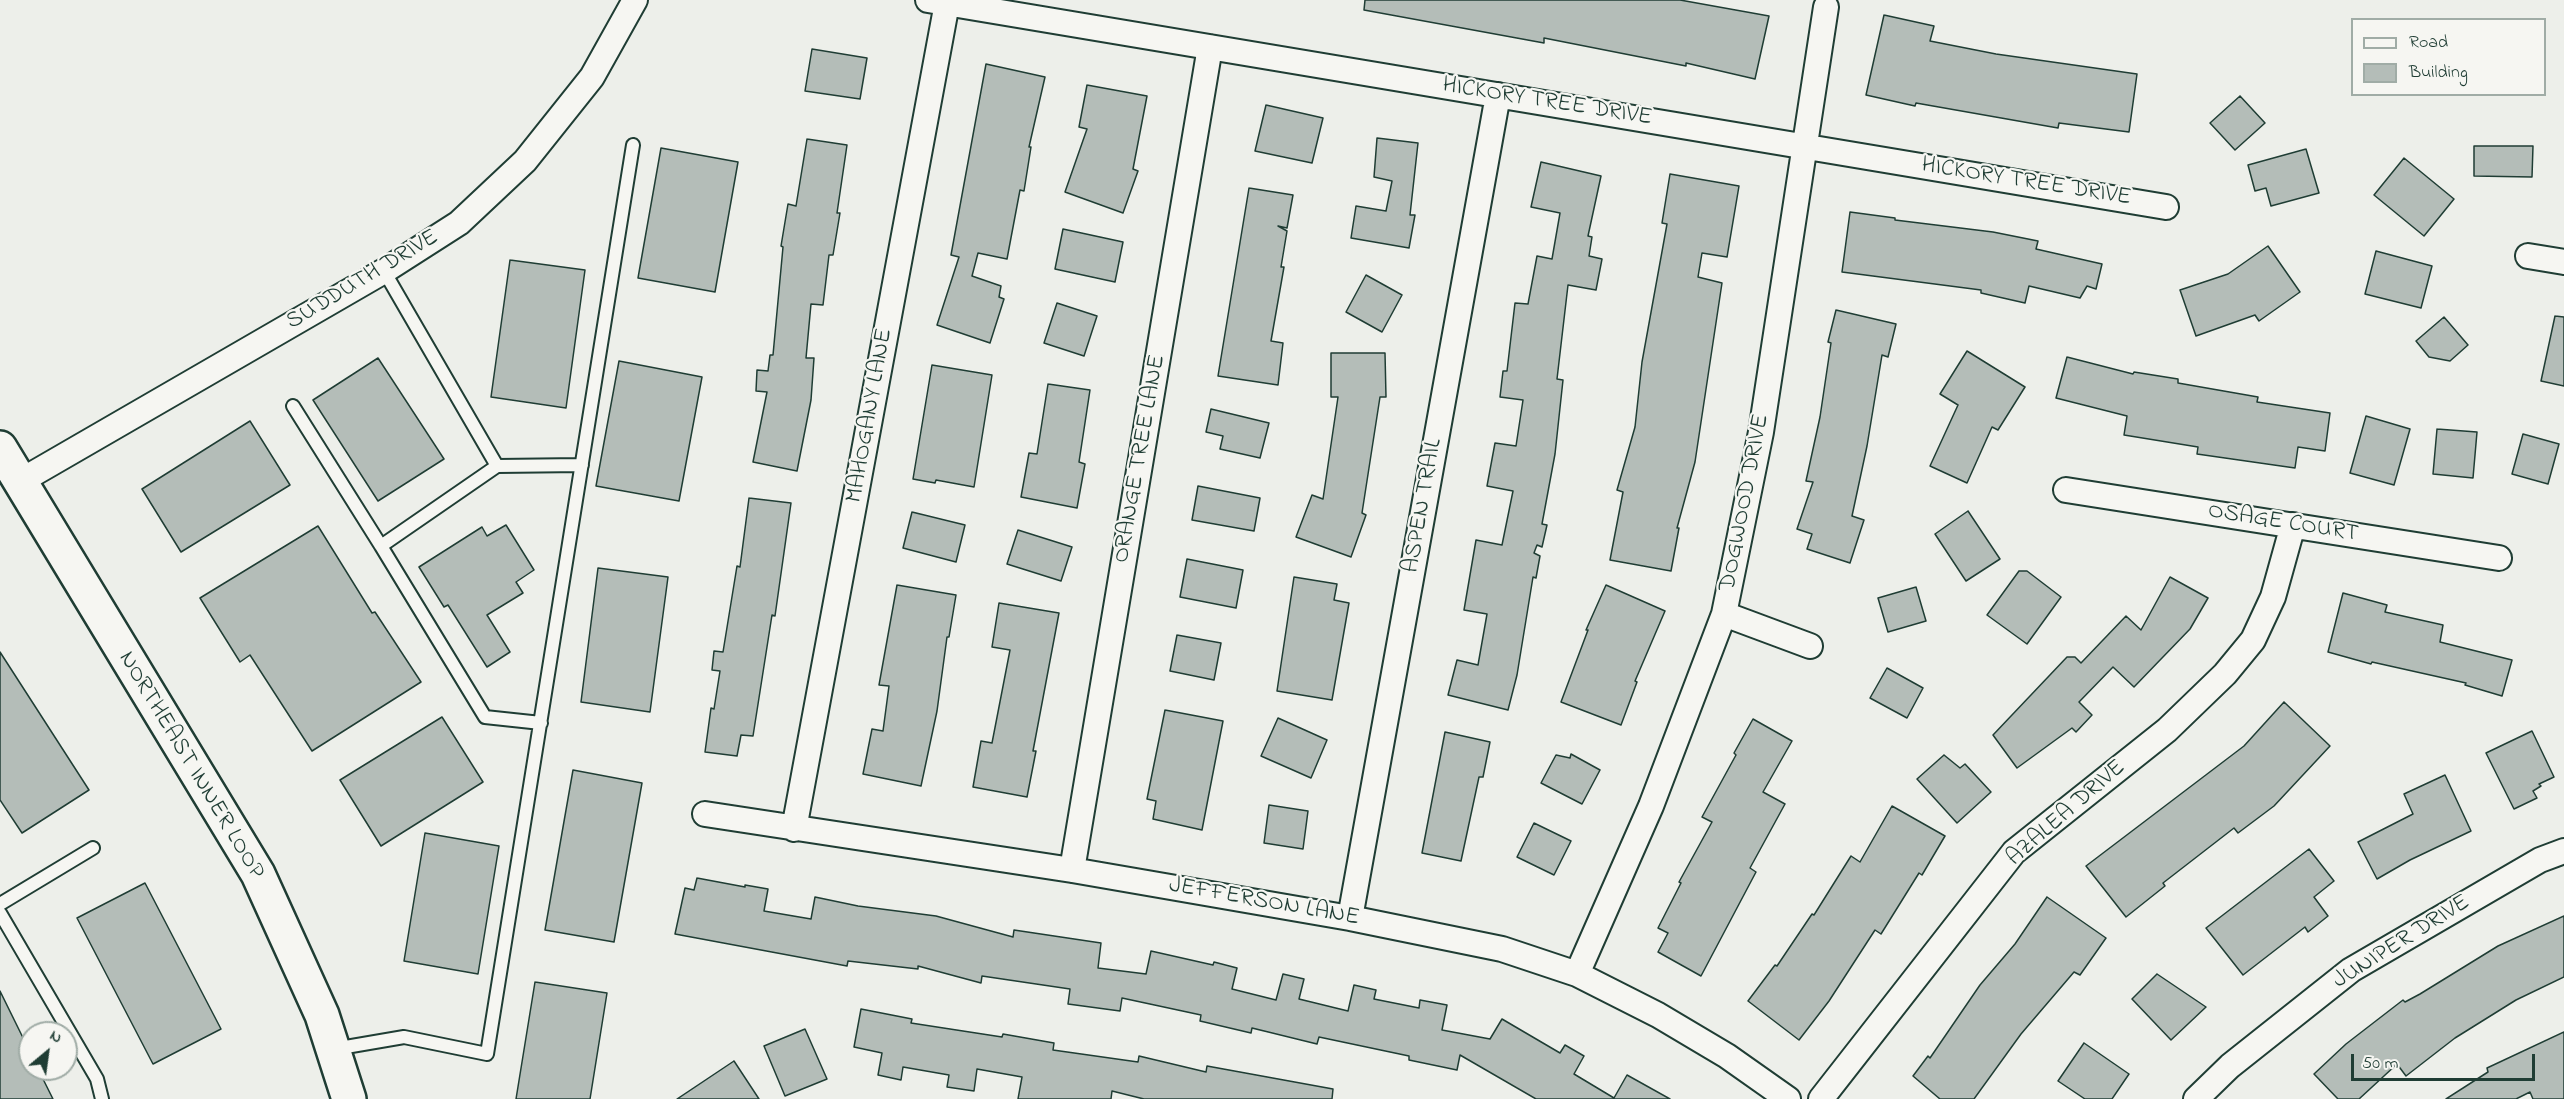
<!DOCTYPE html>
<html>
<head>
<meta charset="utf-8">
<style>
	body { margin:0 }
	#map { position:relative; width:2564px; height:1099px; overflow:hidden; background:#edefea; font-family:"Indie Flower",sans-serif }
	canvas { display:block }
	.legend { position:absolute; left:2351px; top:18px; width:195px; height:78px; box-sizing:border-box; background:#f6f6f2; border:2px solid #a0aca6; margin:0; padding:8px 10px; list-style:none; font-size:18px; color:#1f3d34 }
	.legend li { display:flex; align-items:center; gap:12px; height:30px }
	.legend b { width:30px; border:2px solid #a0aca6 }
	.north { position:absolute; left:18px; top:1021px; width:60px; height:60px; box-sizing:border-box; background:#f6f6f2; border:2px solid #a0aca6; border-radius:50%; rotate:29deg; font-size:16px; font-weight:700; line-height:24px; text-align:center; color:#1f3d34 }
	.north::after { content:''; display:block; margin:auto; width:21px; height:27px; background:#1f3d34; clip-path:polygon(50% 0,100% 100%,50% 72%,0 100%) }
	.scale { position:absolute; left:2351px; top:1054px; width:184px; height:27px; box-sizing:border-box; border:3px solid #1f3d34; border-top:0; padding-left:8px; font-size:18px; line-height:21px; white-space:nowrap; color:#1f3d34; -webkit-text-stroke:4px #f6f6f2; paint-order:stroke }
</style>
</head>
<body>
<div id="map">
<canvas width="2564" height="1099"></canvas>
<ul class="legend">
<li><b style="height:8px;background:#f6f6f2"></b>Road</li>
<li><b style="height:16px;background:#b4bdb8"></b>Building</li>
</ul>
<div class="north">N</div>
<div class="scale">50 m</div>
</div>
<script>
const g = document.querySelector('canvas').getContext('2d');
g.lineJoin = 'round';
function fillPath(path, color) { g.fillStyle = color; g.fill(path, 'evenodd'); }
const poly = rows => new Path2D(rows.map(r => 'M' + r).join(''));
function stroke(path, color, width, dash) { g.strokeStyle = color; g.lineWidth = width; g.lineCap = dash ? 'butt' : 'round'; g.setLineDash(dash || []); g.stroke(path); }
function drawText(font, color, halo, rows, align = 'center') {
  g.font = font + ' "Indie Flower",sans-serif'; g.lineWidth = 4.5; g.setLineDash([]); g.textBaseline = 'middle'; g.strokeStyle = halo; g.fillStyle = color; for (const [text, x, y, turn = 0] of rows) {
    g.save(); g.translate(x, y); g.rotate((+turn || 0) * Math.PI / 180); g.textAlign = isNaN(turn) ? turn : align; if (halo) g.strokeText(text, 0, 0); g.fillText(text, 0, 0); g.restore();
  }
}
const building = poly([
	[1365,0,1680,0,1769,16,1755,79,1686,63,1686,66,1544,38,1544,43,1364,10,1365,0],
	[1884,15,1934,26,1930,41,1996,54,2137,74,2129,132,2059,123,2058,128,1916,103,1915,106,1866,95,1884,15],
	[812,49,867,58,860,99,805,91,812,49],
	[986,64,1045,77,1029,147,1031,147,1024,191,1020,190,1007,259,978,253,972,276,1001,286,999,297,1004,299,990,343,937,325,959,257,951,255,986,64],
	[1087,85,1147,96,1133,169,1138,171,1123,213,1065,192,1087,129,1079,127,1087,85],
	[2240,96,2265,123,2235,150,2210,123,2240,96],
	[1266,105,1323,118,1312,163,1255,151,1266,105],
	[1377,138,1418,143,1410,215,1415,215,1409,248,1351,238,1356,206,1386,211,1392,181,1374,177,1377,138],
	[807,139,847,145,837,213,840,213,833,255,829,255,823,305,811,304,806,358,814,358,811,400,797,471,753,462,767,392,756,391,757,370,768,371,770,355,773,355,783,247,781,246,788,204,796,206,807,139],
	[2474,146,2533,146,2532,177,2474,176,2474,146],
	[661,148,738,162,715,292,638,278,661,148],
	[2306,149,2319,193,2271,206,2266,188,2255,191,2248,165,2306,149],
	[2404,158,2454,199,2424,236,2374,195,2404,158],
	[1541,162,1601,176,1588,236,1592,237,1589,256,1602,259,1596,290,1568,285,1557,379,1563,380,1555,454,1542,524,1547,525,1542,547,1537,545,1534,553,1540,556,1536,578,1533,577,1517,675,1508,710,1448,695,1457,660,1478,665,1487,614,1464,610,1476,540,1502,545,1513,491,1487,486,1495,443,1516,446,1523,400,1500,397,1503,371,1507,371,1515,303,1528,304,1537,256,1552,259,1560,213,1531,207,1541,162],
	[1670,174,1739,186,1727,257,1702,253,1698,277,1722,283,1695,462,1677,528,1679,528,1671,571,1610,560,1623,492,1617,490,1635,427,1642,362,1667,224,1662,223,1670,174],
	[1249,188,1293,195,1287,228,1278,226,1287,231,1281,267,1284,267,1271,341,1283,343,1278,385,1218,376,1249,188],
	[1850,212,1895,218,1895,220,1993,232,2038,241,2036,249,2102,264,2096,289,2087,286,2080,298,2029,286,2025,303,1981,293,1981,290,1842,272,1850,212],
	[1063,229,1123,242,1115,282,1055,269,1063,229],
	[2268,246,2300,292,2259,321,2255,315,2196,336,2180,290,2228,274,2268,246],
	[2376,251,2432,266,2421,308,2365,294,2376,251],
	[510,260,585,270,566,408,491,397,510,260],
	[1366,275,1402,295,1382,332,1346,312,1366,275],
	[1057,303,1097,316,1084,356,1044,343,1057,303],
	[1836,310,1896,324,1888,357,1882,355,1867,446,1852,516,1864,520,1850,563,1807,549,1812,534,1797,529,1813,482,1806,481,1820,417,1831,343,1828,342,1836,310],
	[2555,316,2564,317,2564,386,2541,381,2555,316],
	[2444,317,2468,345,2450,361,2429,357,2416,341,2444,317],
	[1967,351,2025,387,1998,430,1992,427,1967,483,1930,466,1958,405,1940,394,1967,351],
	[1331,353,1385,353,1386,397,1380,397,1362,513,1366,515,1351,557,1296,537,1312,495,1323,499,1338,397,1331,397,1331,353],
	[2067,357,2133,374,2134,372,2178,379,2178,383,2258,397,2257,402,2330,413,2325,451,2298,447,2295,468,2197,454,2198,447,2124,435,2127,416,2056,398,2067,357],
	[378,358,444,459,378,501,313,400,378,358],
	[619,361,702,377,679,501,596,486,619,361],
	[932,365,992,375,974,487,936,480,935,483,913,479,932,365],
	[1048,384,1090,390,1079,462,1085,464,1077,508,1021,497,1029,453,1037,454,1048,384],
	[1211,409,1269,423,1260,458,1220,449,1223,436,1206,432,1211,409],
	[2366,416,2410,429,2394,485,2350,473,2366,416],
	[250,421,290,485,181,552,142,489,250,421],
	[2437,429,2477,432,2473,478,2433,474,2437,429],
	[2523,434,2559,444,2548,484,2512,474,2523,434],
	[1198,486,1260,498,1254,531,1192,520,1198,486],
	[749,498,791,503,775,616,772,615,753,736,741,735,737,756,705,752,711,708,714,709,720,671,712,670,714,651,723,652,737,566,740,567,749,498],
	[1968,511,2000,559,1966,581,1935,534,1968,511],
	[912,512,965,525,956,562,903,548,912,512],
	[506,525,534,570,516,582,523,593,487,615,510,652,487,667,448,605,444,607,419,567,482,527,487,536,506,525],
	[318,526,372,613,375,612,421,682,312,751,250,655,240,662,200,598,318,526],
	[1018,530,1072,547,1061,581,1007,564,1018,530],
	[1187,559,1243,570,1236,608,1180,597,1187,559],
	[598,568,668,577,650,712,581,702,598,568],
	[2019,571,2027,571,2061,597,2027,644,1987,615,2019,571],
	[1294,577,1337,584,1334,600,1349,603,1332,700,1277,691,1294,577],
	[2170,577,2208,598,2190,629,2134,687,2113,667,2079,702,2092,715,2076,732,2072,728,2017,768,1993,735,2067,657,2075,657,2081,663,2126,616,2141,630,2170,577],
	[897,585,956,595,949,637,947,637,937,711,921,786,863,774,872,729,883,731,889,686,879,685,897,585],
	[1606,585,1665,611,1635,681,1637,682,1621,725,1561,702,1588,630,1586,630,1606,585],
	[1916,587,1926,621,1888,632,1878,598,1916,587],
	[2343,593,2387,605,2385,612,2443,625,2440,642,2512,660,2502,696,2465,685,2466,683,2372,662,2371,664,2328,652,2343,593],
	[999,603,1059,613,1033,751,1036,751,1027,797,973,787,981,741,992,743,1010,650,992,647,999,603],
	[1177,635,1221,643,1214,680,1170,671,1177,635],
	[0,652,89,790,22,833,0,800,0,652],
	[1887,668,1923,688,1907,718,1870,698,1887,668],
	[2284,702,2330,746,2274,806,2238,833,2234,828,2163,883,2165,886,2126,917,2086,866,2244,746,2284,702],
	[1165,710,1223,721,1202,830,1153,819,1156,801,1147,799,1165,710],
	[442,717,483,782,381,846,340,780,442,717],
	[1278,718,1327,740,1311,778,1261,756,1278,718],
	[1753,719,1792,741,1763,792,1785,804,1750,868,1756,872,1701,976,1658,952,1668,933,1658,928,1681,883,1679,882,1712,822,1702,817,1736,755,1734,753,1753,719],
	[2532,731,2554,777,2539,784,2541,786,2533,791,2537,798,2514,809,2486,753,2532,731],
	[1445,732,1490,742,1483,777,1479,777,1461,861,1422,853,1445,732],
	[1571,754,1600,770,1582,804,1541,783,1556,755,1570,758,1571,754],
	[1944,755,1960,768,1965,764,1991,792,1957,823,1917,779,1944,755],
	[573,770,642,783,614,942,545,930,573,770],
	[2445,775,2471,831,2410,860,2377,879,2358,842,2413,814,2404,794,2445,775],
	[1269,805,1308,811,1303,849,1264,843,1269,805],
	[1892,806,1945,836,1922,875,1919,873,1881,934,1875,930,1829,1001,1799,1040,1748,1001,1775,965,1777,966,1812,914,1814,915,1851,856,1860,862,1892,806],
	[1534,823,1571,841,1554,875,1517,857,1534,823],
	[425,833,499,846,478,974,404,961,425,833],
	[2309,849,2334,881,2314,897,2328,916,2308,932,2305,927,2243,975,2206,928,2309,849],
	[697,878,745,887,745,885,768,889,764,911,811,919,815,897,858,906,936,916,1013,937,1014,930,1101,943,1098,968,1146,974,1151,951,1213,965,1214,962,1237,968,1232,989,1276,1000,1283,974,1304,979,1299,999,1348,1011,1354,985,1376,990,1374,999,1419,1008,1420,1000,1447,1005,1442,1030,1490,1039,1502,1019,1560,1053,1565,1045,1584,1056,1574,1074,1614,1098,1627,1075,1670,1099,1536,1099,1460,1055,1457,1070,1409,1060,1409,1056,1319,1037,1317,1044,1252,1028,1251,1033,1200,1021,1201,1015,1122,998,1120,1011,1068,1004,1070,989,982,976,981,983,918,966,918,969,848,961,847,966,675,934,685,888,694,890,697,878],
	[145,883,221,1029,153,1064,77,918,145,883],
	[2047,897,2106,938,2080,975,2074,972,2021,1034,1974,1099,1940,1099,1913,1076,1928,1056,1930,1058,1980,985,2015,944,2047,897],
	[2564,916,2564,977,2516,1000,2455,1038,2406,1076,2397,1064,2359,1099,2338,1099,2314,1074,2346,1044,2403,1000,2405,1002,2420,994,2498,946,2564,916],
	[2157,974,2206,1007,2171,1040,2132,999,2157,974],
	[535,982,607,993,590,1099,516,1099,535,982],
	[0,991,30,1052,30,1069,38,1069,53,1099,0,1099,0,991],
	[861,1009,912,1019,911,1023,1002,1037,1003,1034,1054,1043,1053,1050,1138,1062,1139,1056,1206,1072,1207,1066,1333,1089,1332,1099,1144,1099,1112,1091,1111,1099,1018,1099,1022,1077,977,1069,974,1091,947,1087,949,1075,903,1067,901,1080,878,1075,882,1053,854,1047,861,1009],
	[805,1029,827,1079,785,1096,764,1046,805,1029],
	[2564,1032,2564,1099,2533,1099,2530,1092,2516,1099,2446,1099,2488,1072,2487,1068,2564,1032],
	[2084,1043,2129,1074,2112,1099,2085,1099,2058,1081,2084,1043],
	[734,1061,759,1099,677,1099,734,1061]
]);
fillPath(building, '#b4bdb8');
stroke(building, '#1f3d34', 1.5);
const lane = poly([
	[384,271,497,466,582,465],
	[293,406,381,546],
	[497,466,381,546,485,717,541,723],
	[0,904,93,848],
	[0,913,97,1079,102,1099],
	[334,1049,404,1037,487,1054,633,145]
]);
const street = poly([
	[928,0,2166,207],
	[2528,256,2564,262],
	[19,482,384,271,459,223,525,161,592,77,635,0],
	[2066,490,2499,558],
	[1724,614,1810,646],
	[705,814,1072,870,1350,918,1502,949,1577,974,1658,1015,1727,1056,1788,1099],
	[794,829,947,3],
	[1072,870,1210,47],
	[1350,918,1498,95],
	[1577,974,1651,806,1724,614,1761,432,1826,7],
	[1821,1099,2014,852,2167,730,2225,674,2253,640,2273,597,2293,525],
	[2196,1099,2230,1066,2351,970,2540,860,2564,851]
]);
const secondary = poly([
	[0,448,258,874,322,1015,349,1099]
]);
stroke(lane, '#1f3d34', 16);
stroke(street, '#1f3d34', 28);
stroke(secondary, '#1f3d34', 38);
stroke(lane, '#f6f6f2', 12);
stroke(street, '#f6f6f2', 24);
stroke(secondary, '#f6f6f2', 33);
drawText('24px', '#1f3d34', '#f6f6f2', [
	["HICKORY TREE DRIVE",1547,103,9],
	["HICKORY TREE DRIVE",2026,183,9],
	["SUDDUTH DRIVE",363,281,-31],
	["MAHOGANY LANE",871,416,-80],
	["ORANGE TREE LANE",1141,459,-80],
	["DOGWOOD DRIVE",1746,503,-79],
	["ASPEN TRAIL",1424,506,-80],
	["OSAGE COURT",2283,524,9],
	["NORTHEAST INNER LOOP",190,766,59],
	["AZALEA DRIVE",2067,814,-41],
	["JEFFERSON LANE",1264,903,10],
	["JUNIPER DRIVE",2402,943,-32]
]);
</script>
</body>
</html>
